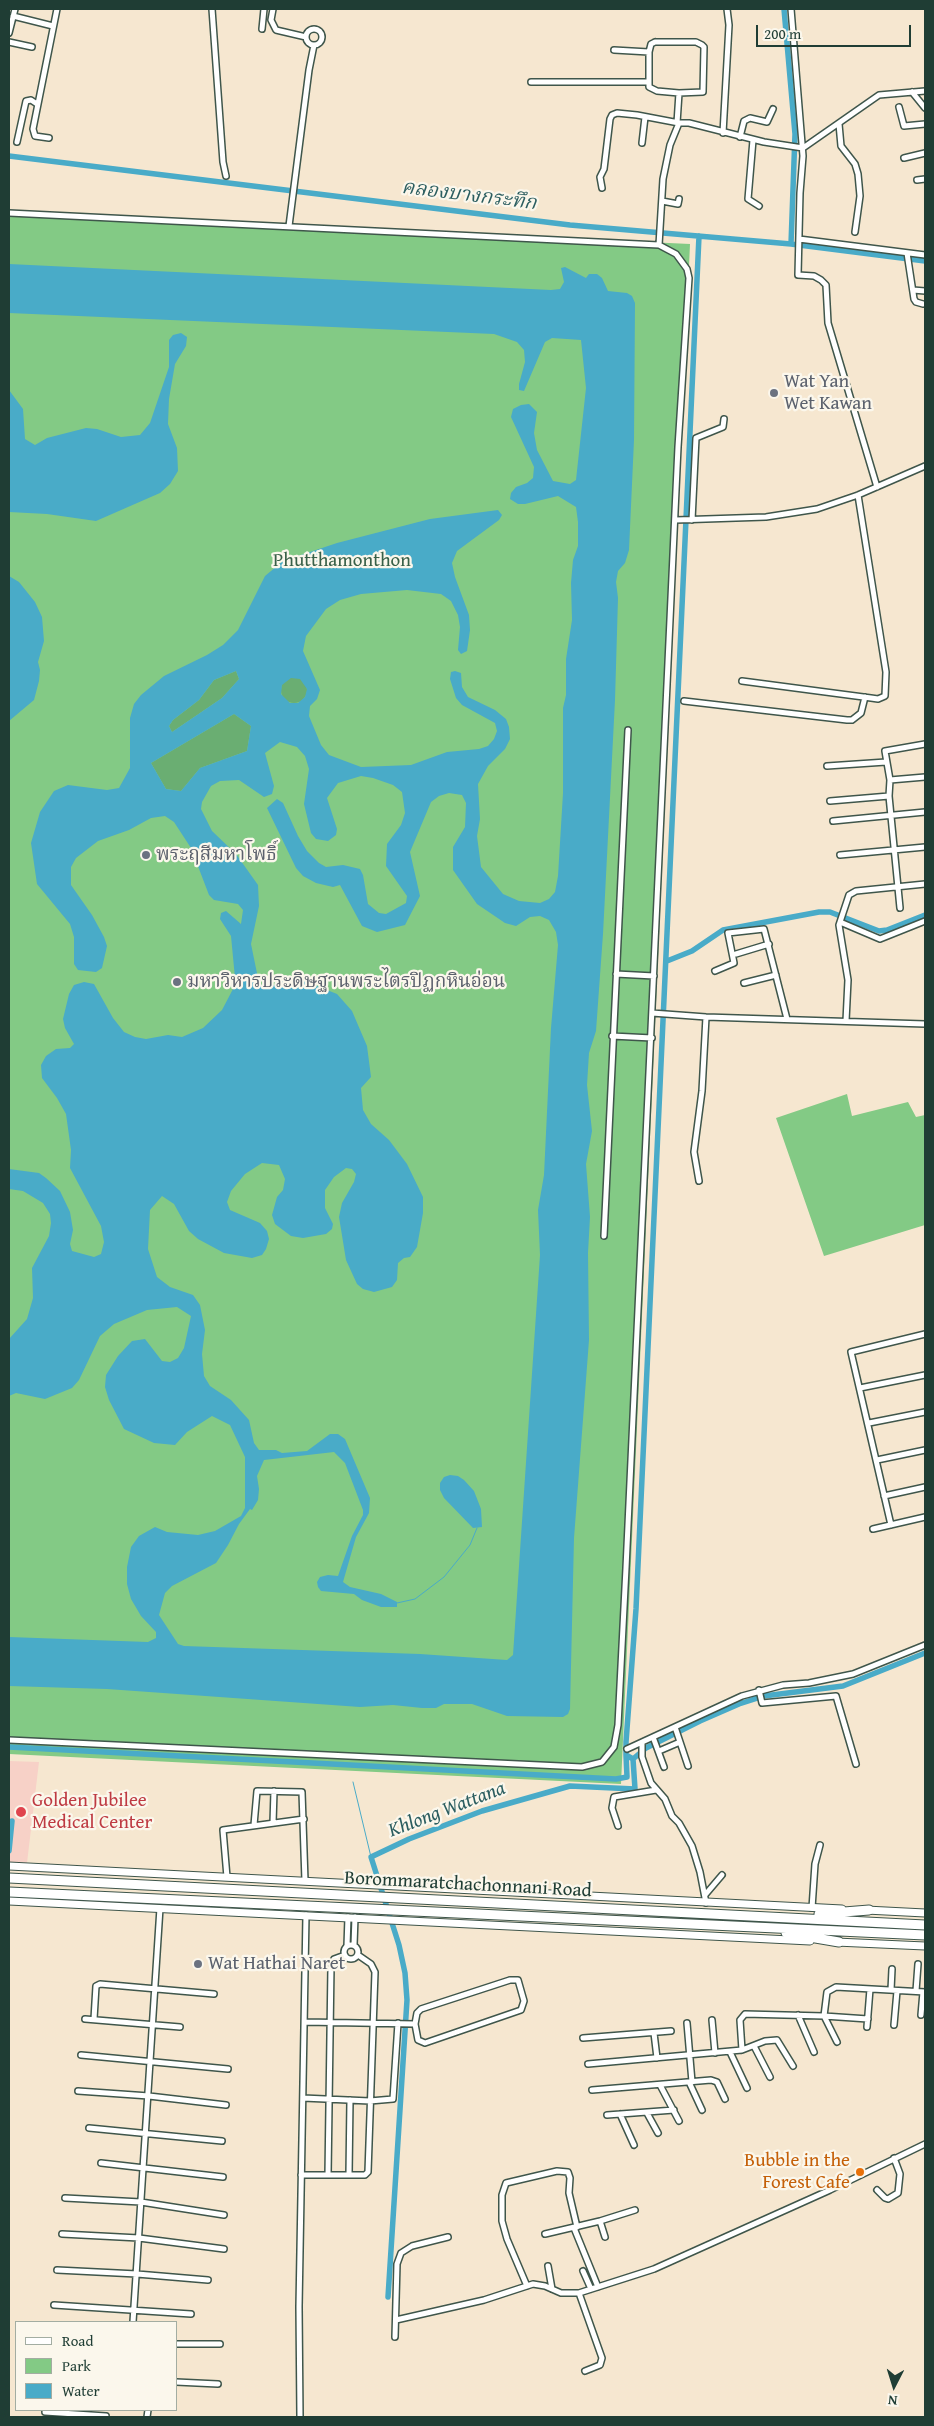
<!DOCTYPE html>
<html>
<head>
<meta charset="utf-8">
<style>
	body { margin:0 }
	#map { position:relative; width:934px; height:2426px; overflow:hidden; background:#f6e7d0; font-family:"Gentium Book Plus",serif }
	canvas { display:block }
	.frame { position:absolute; inset:0; border:10px solid #1f3d34; pointer-events:none }
	.legend { position:absolute; left:15px; top:2321px; width:162px; height:90px; box-sizing:border-box; background:#fbf7ec; border:1px solid #a3ada2; margin:0; padding:6px 9px; list-style:none; font-size:15px; color:#1f3d34 }
	.legend li { display:flex; align-items:center; gap:10px; height:25px }
	.legend b { width:25px; border:1px solid #a3ada2 }
	.north { position:absolute; left:869px; top:2361px; width:50px; height:50px; -webkit-text-stroke:4px #fbf7ec; paint-order:stroke; rotate:185deg; font-size:14px; font-weight:700; line-height:20px; text-align:center; color:#1f3d34 }
	.north::after { content:''; display:block; margin:auto; width:18px; height:22px; background:#1f3d34; clip-path:polygon(50% 0,100% 100%,50% 72%,0 100%) }
	.scale { position:absolute; left:756px; top:25px; width:155px; height:22px; box-sizing:border-box; border:2px solid #1f3d34; border-top:0; padding-left:6px; font-size:15px; line-height:18px; white-space:nowrap; color:#1f3d34; -webkit-text-stroke:4px #fbf7ec; paint-order:stroke }
</style>
</head>
<body>
<div id="map">
<canvas width="934" height="2426"></canvas>
<div class="frame"></div>
<ul class="legend">
<li><b style="height:6px;background:#fff"></b>Road</li>
<li><b style="height:14px;background:#83ca85"></b>Park</li>
<li><b style="height:14px;background:#49abc8"></b>Water</li>
</ul>
<div class="north">N</div>
<div class="scale">200 m</div>
</div>
<script>
const g = document.querySelector('canvas').getContext('2d');
g.lineJoin = 'round';
function fillPath(path, color) { g.fillStyle = color; g.fill(path, 'evenodd'); }
const poly = rows => new Path2D(rows.map(r => 'M' + r).join(''));
function stroke(path, color, width, dash) { g.strokeStyle = color; g.lineWidth = width; g.lineCap = dash ? 'butt' : 'round'; g.setLineDash(dash || []); g.stroke(path); }
function drawText(font, color, halo, rows, align = 'center') {
  g.font = font + ' "Gentium Book Plus","Noto Serif Thai",serif'; g.lineWidth = 4.5; g.setLineDash([]); g.textBaseline = 'middle'; g.strokeStyle = halo; g.fillStyle = color; for (const [text, x, y, turn = 0] of rows) {
    g.save(); g.translate(x, y); g.rotate((+turn || 0) * Math.PI / 180); g.textAlign = isNaN(turn) ? turn : align; if (halo) g.strokeText(text, 0, 0); g.fillText(text, 0, 0); g.restore();
  }
}
fillPath(poly([
	[9,1761,39,1762,27,1863,9,1862]
]), '#f7d1c7');
fillPath(poly([
	[9,212,690,244,621,1784,9,1754],
	[847,1094,852,1116,908,1102,916,1117,925,1115,925,1225,824,1256,776,1118]
]), '#83ca85');
fillPath(poly([
	[236,671,239,679,222,698,172,732,169,726,173,720,199,700,214,680],
	'281 690a13 13 0 1 1 26 0a13 13 0 1 1-26 0Z',
	[234,714,251,726,247,751,200,768,181,791,166,789,151,763]
]), '#6aae72');
fillPath(poly([
	[9,264,551,290,560,289,564,282,561,268,565,267,586,278,589,274,597,274,602,278,608,291,627,293,632,296,635,303,634,440,629,550,625,563,618,571,616,582,618,598,615,700,603,934,596,1031,589,1053,587,1085,592,1131,586,1164,590,1217,588,1253,589,1340,574,1538,570,1709,568,1714,563,1717,507,1716,472,1704,444,1704,436,1708,422,1708,393,1705,360,1707,107,1689,9,1686,9,1637,148,1642,156,1638,156,1632,141,1616,131,1599,127,1584,127,1567,131,1547,139,1536,155,1527,167,1532,198,1535,215,1531,241,1516,245,1508,245,1457,230,1425,212,1416,187,1432,175,1445,154,1443,124,1429,109,1400,105,1387,106,1375,118,1356,132,1341,145,1339,162,1361,170,1362,178,1358,184,1348,191,1316,177,1307,147,1310,114,1324,100,1336,79,1380,72,1388,45,1399,16,1393,9,1396,9,1339,27,1319,33,1298,32,1268,49,1236,51,1223,50,1214,43,1203,23,1191,9,1189,9,1169,39,1173,46,1178,60,1191,70,1212,73,1230,70,1244,72,1251,94,1257,101,1254,104,1242,101,1226,70,1168,71,1150,66,1114,57,1098,42,1078,41,1065,46,1056,56,1049,70,1048,74,1044,65,1028,63,1019,69,994,74,985,84,982,94,984,113,1018,124,1032,135,1037,146,1039,168,1035,182,1037,203,1028,222,1010,233,989,235,978,231,936,220,919,221,913,226,911,241,924,243,910,238,904,214,900,209,895,191,848,174,822,165,816,151,818,129,830,98,841,76,858,71,867,71,885,92,915,104,937,107,946,102,968,96,972,78,970,74,964,74,937,70,924,37,884,31,843,40,812,54,791,68,785,107,790,119,788,130,768,130,718,134,704,141,695,164,676,207,655,223,645,238,630,265,576,283,561,337,543,430,519,498,510,502,515,499,520,457,551,452,563,455,577,469,615,470,630,467,651,461,654,458,650,460,627,458,615,451,601,441,594,407,590,361,594,340,600,326,609,306,636,303,651,320,690,317,699,310,706,309,716,321,745,329,755,361,767,411,765,447,752,479,749,488,746,494,739,497,731,495,723,462,705,456,698,450,679,451,672,455,671,461,673,462,687,468,697,495,710,506,719,509,727,510,739,505,749,488,766,478,784,480,819,477,836,481,867,503,894,519,901,540,903,549,899,555,892,558,876,563,793,563,708,566,695,566,659,572,620,571,583,573,560,578,546,578,522,576,507,558,496,525,504,518,504,510,499,511,493,516,487,527,483,533,478,534,467,511,417,513,409,521,405,529,404,537,412,534,433,537,450,553,481,570,484,576,480,586,388,581,340,552,338,545,342,524,391,519,390,519,384,525,362,524,350,517,342,494,334,9,313],
	[236,671,239,679,222,698,172,732,169,726,173,720,199,700,214,680],
	[291,678,300,679,307,689,305,697,298,703,290,703,281,694,282,685],
	[234,714,251,726,247,751,200,768,181,791,166,789,151,763],
	[280,742,297,747,305,756,309,769,304,804,311,833,316,839,328,841,336,835,337,829,327,798,338,783,361,776,373,778,393,785,402,792,405,813,401,825,387,844,386,866,407,896,406,903,386,914,379,913,368,904,363,875,360,869,343,865,326,867,319,863,307,851,298,836,283,803,277,799,267,808,296,868,303,876,316,883,333,887,340,885,362,926,377,932,405,925,420,896,410,852,431,802,439,796,449,793,462,795,466,803,465,827,453,847,453,870,477,904,505,923,516,926,530,917,540,916,549,920,556,932,558,945,551,1028,544,1175,538,1210,540,1255,513,1655,507,1660,420,1654,184,1646,178,1644,159,1615,165,1593,172,1586,216,1563,228,1545,239,1524,250,1509,252,1510,258,1500,259,1489,257,1476,264,1460,334,1452,345,1463,363,1510,363,1515,352,1536,338,1576,328,1575,320,1577,317,1582,318,1587,321,1591,354,1594,362,1600,381,1607,397,1607,397,1602,381,1594,350,1587,343,1582,356,1537,369,1513,370,1498,345,1439,338,1434,330,1434,307,1451,282,1453,276,1450,259,1450,254,1443,249,1420,231,1400,210,1386,204,1376,202,1354,205,1330,200,1305,193,1295,170,1287,157,1277,148,1249,150,1210,162,1196,174,1204,189,1231,198,1239,224,1253,252,1258,262,1255,266,1249,269,1239,267,1231,260,1223,230,1210,227,1202,231,1191,245,1174,262,1163,279,1165,285,1179,283,1190,277,1197,272,1215,275,1224,291,1236,303,1238,326,1234,332,1229,333,1224,325,1208,325,1190,334,1177,346,1168,352,1169,356,1174,354,1182,342,1203,339,1217,346,1260,357,1284,363,1289,374,1292,392,1287,397,1280,398,1263,404,1258,410,1257,417,1247,423,1213,423,1197,407,1164,389,1140,371,1124,363,1110,361,1088,371,1077,367,1046,352,1011,337,994,297,978,282,980,270,988,263,987,259,983,251,944,259,906,258,885,236,854,212,831,201,809,202,802,211,786,220,781,239,780,264,797,272,794,274,786,265,753],
	[181,333,187,337,186,346,175,364,169,399,168,424,177,448,178,471,170,484,160,493,96,521,47,514,9,512,9,390,23,409,25,439,35,445,47,438,86,428,97,429,121,437,140,435,150,423,169,367,169,340,173,335],
	[9,576,19,582,35,602,42,617,44,641,38,662,40,670,39,681,34,700,9,721],
	[450,1475,458,1476,464,1480,474,1491,481,1509,482,1527,473,1528,444,1498,440,1490,440,1483,444,1477]
]), '#49abc8');
stroke(poly([
	[397,1603,415,1599,444,1577,470,1545,477,1528],
	[353,1782,371,1857]
]), '#49abc8', 1);
stroke(poly([
	[784,9,795,134,791,244],
	[9,156,570,225,791,244,925,261],
	[667,961,692,951,723,930,819,912,830,912,879,931,887,930,925,915],
	[9,1747,616,1779,627,1777,626,1755],
	[633,1759,626,1755,626,1742,636,1609,699,236],
	[9,1851,12,1821],
	[388,2297,407,2000,405,1973,399,1945,371,1857,409,1839,482,1811,570,1786,635,1789,633,1759,646,1748,700,1721,739,1704,764,1696,843,1686,925,1653]
]), '#49abc8', 5.5);
const minor = poly([
	[212,9,223,162,226,176],
	[273,9,271,20,276,30,306,37],
	[791,9,803,156,800,193,798,275,814,276,821,280,826,285,828,323,877,487],
	[13,16,53,26],
	[262,29,264,9],
	'306 37a8 8 0 1 1 16 0a8 8 0 1 1-16 0Z',
	[9,33,15,9],
	[9,42,32,47],
	[655,42,696,42,702,45,704,47,703,92,679,93,657,91,649,87,649,52,651,44,655,42],
	[614,50,649,52],
	[531,82,648,82],
	[912,92,925,108],
	[899,107,904,126,925,124],
	[677,123,679,93],
	[839,124,841,146,855,164,858,174,860,196,855,232],
	[723,133,729,25,727,9],
	[740,137,744,121,750,118,767,122,773,109],
	[49,138,35,136,33,129,57,9],
	[753,140,748,199,759,206],
	[17,142,26,101,31,100,37,104],
	[642,143,645,117],
	[904,158,925,153],
	[917,180,925,179],
	[602,188,600,177,604,169,610,119,612,115,617,113,637,115,679,123],
	[662,201,678,204,679,199],
	[9,213,659,245,676,254,687,269,689,278,678,447,626,1568,618,1725,614,1747,602,1762,582,1767,9,1740],
	[289,226,309,70,314,45],
	[799,239,925,255],
	[659,245,663,179,670,145,679,123,689,123,764,142,803,148,879,95,925,91],
	[907,253,914,299,916,302,923,304],
	[913,290,925,291],
	[676,520,766,517,817,509,858,495,925,466],
	[692,520,696,438,723,427,724,419],
	[742,681,871,698,878,699,885,696,886,672,858,495],
	[684,701,847,720,852,720,861,713,865,697],
	[827,766,886,762],
	[890,780,925,777],
	[830,801,889,796],
	[833,821,925,812],
	[840,855,925,847],
	[900,908,889,796,890,780,885,751,925,744],
	[840,922,880,939,925,921],
	[736,954,769,944],
	[715,971,734,963,728,933,764,929,787,1019],
	[616,974,654,976],
	[744,983,776,975],
	[652,1013,706,1017,925,1024],
	[846,1021,848,980,839,925,849,895,856,891,925,884],
	[612,1036,652,1038],
	[699,1181,694,1152,702,1091,706,1017],
	[604,1236,628,730],
	[860,1388,925,1375],
	[869,1423,925,1412],
	[877,1460,925,1450],
	[884,1496,925,1487],
	[891,1525,851,1352,925,1334],
	[873,1529,925,1517],
	[759,1690,762,1703,836,1696,856,1764],
	[675,1727,688,1766],
	[653,1737,664,1767],
	[642,1743,642,1757,651,1783,665,1799,672,1816,679,1823,692,1846,700,1872,706,1903],
	[627,1749,742,1696,783,1685,809,1683,853,1674,925,1645],
	[659,1751,680,1742],
	[273,1823,274,1791],
	[254,1825,257,1791,302,1792,305,1881],
	[618,1826,612,1808,614,1797,656,1790],
	[227,1877,223,1830,304,1819],
	[705,1895,722,1875],
	[812,1908,815,1864,820,1845],
	'344 1952a7 7 0 1 1 14 0a7 7 0 1 1-14 0Z',
	[354,1945,355,1917],
	[347,1946,348,1917],
	[510,1980,518,1980,524,2001,521,2010,425,2043,418,2040,415,2024,417,2013,421,2009,510,1980],
	[891,1990,892,1969],
	[916,1991,918,1964],
	[798,2015,814,2052],
	[921,2015,923,1992],
	[824,2016,868,2019],
	[824,2016,837,2042],
	[85,2019,180,2027],
	[94,2019,96,1986,100,1984,214,1994],
	[712,2020,715,2053],
	[305,2022,415,2024],
	[687,2023,692,2082],
	[894,2025,897,1991],
	[867,2027,870,1989],
	[654,2033,657,2058],
	[583,2038,671,2031],
	[754,2046,770,2077],
	[742,2050,765,2041,777,2040,793,2066],
	[730,2052,747,2088],
	[81,2055,228,2069],
	[588,2064,742,2050,740,2020,745,2014,824,2016,827,1992,836,1987,925,1992],
	[689,2082,702,2110],
	[660,2085,679,2121],
	[592,2090,711,2080,717,2082,725,2099],
	[78,2091,149,2096,226,2105],
	[303,2098,370,2101,393,2099,398,2023],
	[647,2113,658,2133],
	[620,2114,634,2145],
	[607,2115,674,2110],
	[89,2128,222,2141],
	[101,2163,223,2177],
	[301,2175,365,2175,368,2172,375,1972,371,1964,358,1955],
	[328,2175,331,1966,334,1959,345,1955],
	[349,2175,350,2100],
	[877,2190,885,2198,888,2199,898,2193,900,2174,894,2158],
	[65,2198,141,2202,224,2215],
	[600,2221,605,2237],
	[574,2228,598,2287],
	[62,2234,139,2238,224,2249],
	[545,2234,600,2221,635,2210],
	[548,2266,552,2289],
	[57,2270,137,2274,208,2280],
	[583,2271,591,2289],
	[527,2286,507,2239,502,2221,502,2195,506,2183,557,2171,568,2172,570,2178,569,2193,577,2227],
	[579,2293,602,2358,600,2365,585,2371],
	[54,2305,191,2314],
	[396,2320,484,2300,533,2284,545,2286,561,2293,579,2293,654,2269,830,2190,925,2144],
	[133,2322,160,1908],
	[395,2337,397,2264,401,2253,412,2246,448,2237],
	[176,2344,220,2344],
	[176,2382,218,2384],
	[45,2412,106,2416],
	[147,2417,148,2410],
	[300,2417,299,2307,306,1915]
]);
const secondary = poly([
	[9,1866,842,1909],
	[9,1901,810,1941],
	[866,1910,925,1913],
	[836,1942,925,1946]
]);
const trunk = poly([
	[9,1878,925,1925],
	[9,1892,925,1935],
	[819,1914,869,1910],
	[786,1933,839,1942]
]);
stroke(minor, '#3f564b', 8);
stroke(secondary, '#3f564b', 9);
stroke(trunk, '#3f564b', 11);
stroke(minor, '#fff', 5);
stroke(secondary, '#fff', 7);
stroke(trunk, '#fff', 9);
for (const [x, y, r, color] of [
	[774,393,5,"#6b7280"],
	[146,855,5,"#6b7280"],
	[177,982,5,"#6b7280"],
	[21,1812,6,"#e0444e"],
	[198,1964,5,"#6b7280"],
	[860,2172,5,"#e8710a"]
]) { const dot = new Path2D(); dot.arc(x, y, r, 0, 2 * Math.PI); g.fillStyle = color; g.fill(dot); stroke(dot, '#fbf7ec', 2); }
drawText('19px', '#5b616d', '#fbf7ec', [
	["Wat Yan",784,382],
	["Wet Kawan",784,404],
	["พระฤสีมหาโพธิ์",156,855],
	["มหาวิหารประดิษฐานพระไตรปิฏกหินอ่อน",187,982],
	["Wat Hathai Naret",208,1964]
], 'left');
drawText('19px', '#386048', '#fbf7ec', [
	["Phutthamonthon",342,561]
]);
drawText('19px', '#be3a42', '#fbf7ec', [
	["Golden Jubilee",32,1801],
	["Medical Center",32,1823]
], 'left');
drawText('19px', '#1f3d34', '#fbf7ec', [
	["Borommaratchachonnani Road",468,1885,3]
]);
drawText('19px', '#c56008', '#fbf7ec', [
	["Bubble in the",850,2161],
	["Forest Cafe",850,2183]
], 'right');
drawText('italic 20px', '#2c5e60', '#fbf7ec', [
	["คลองบางกระทึก",469,196,7],
	["Khlong Wattana",447,1810,-21]
]);
</script>
</body>
</html>
